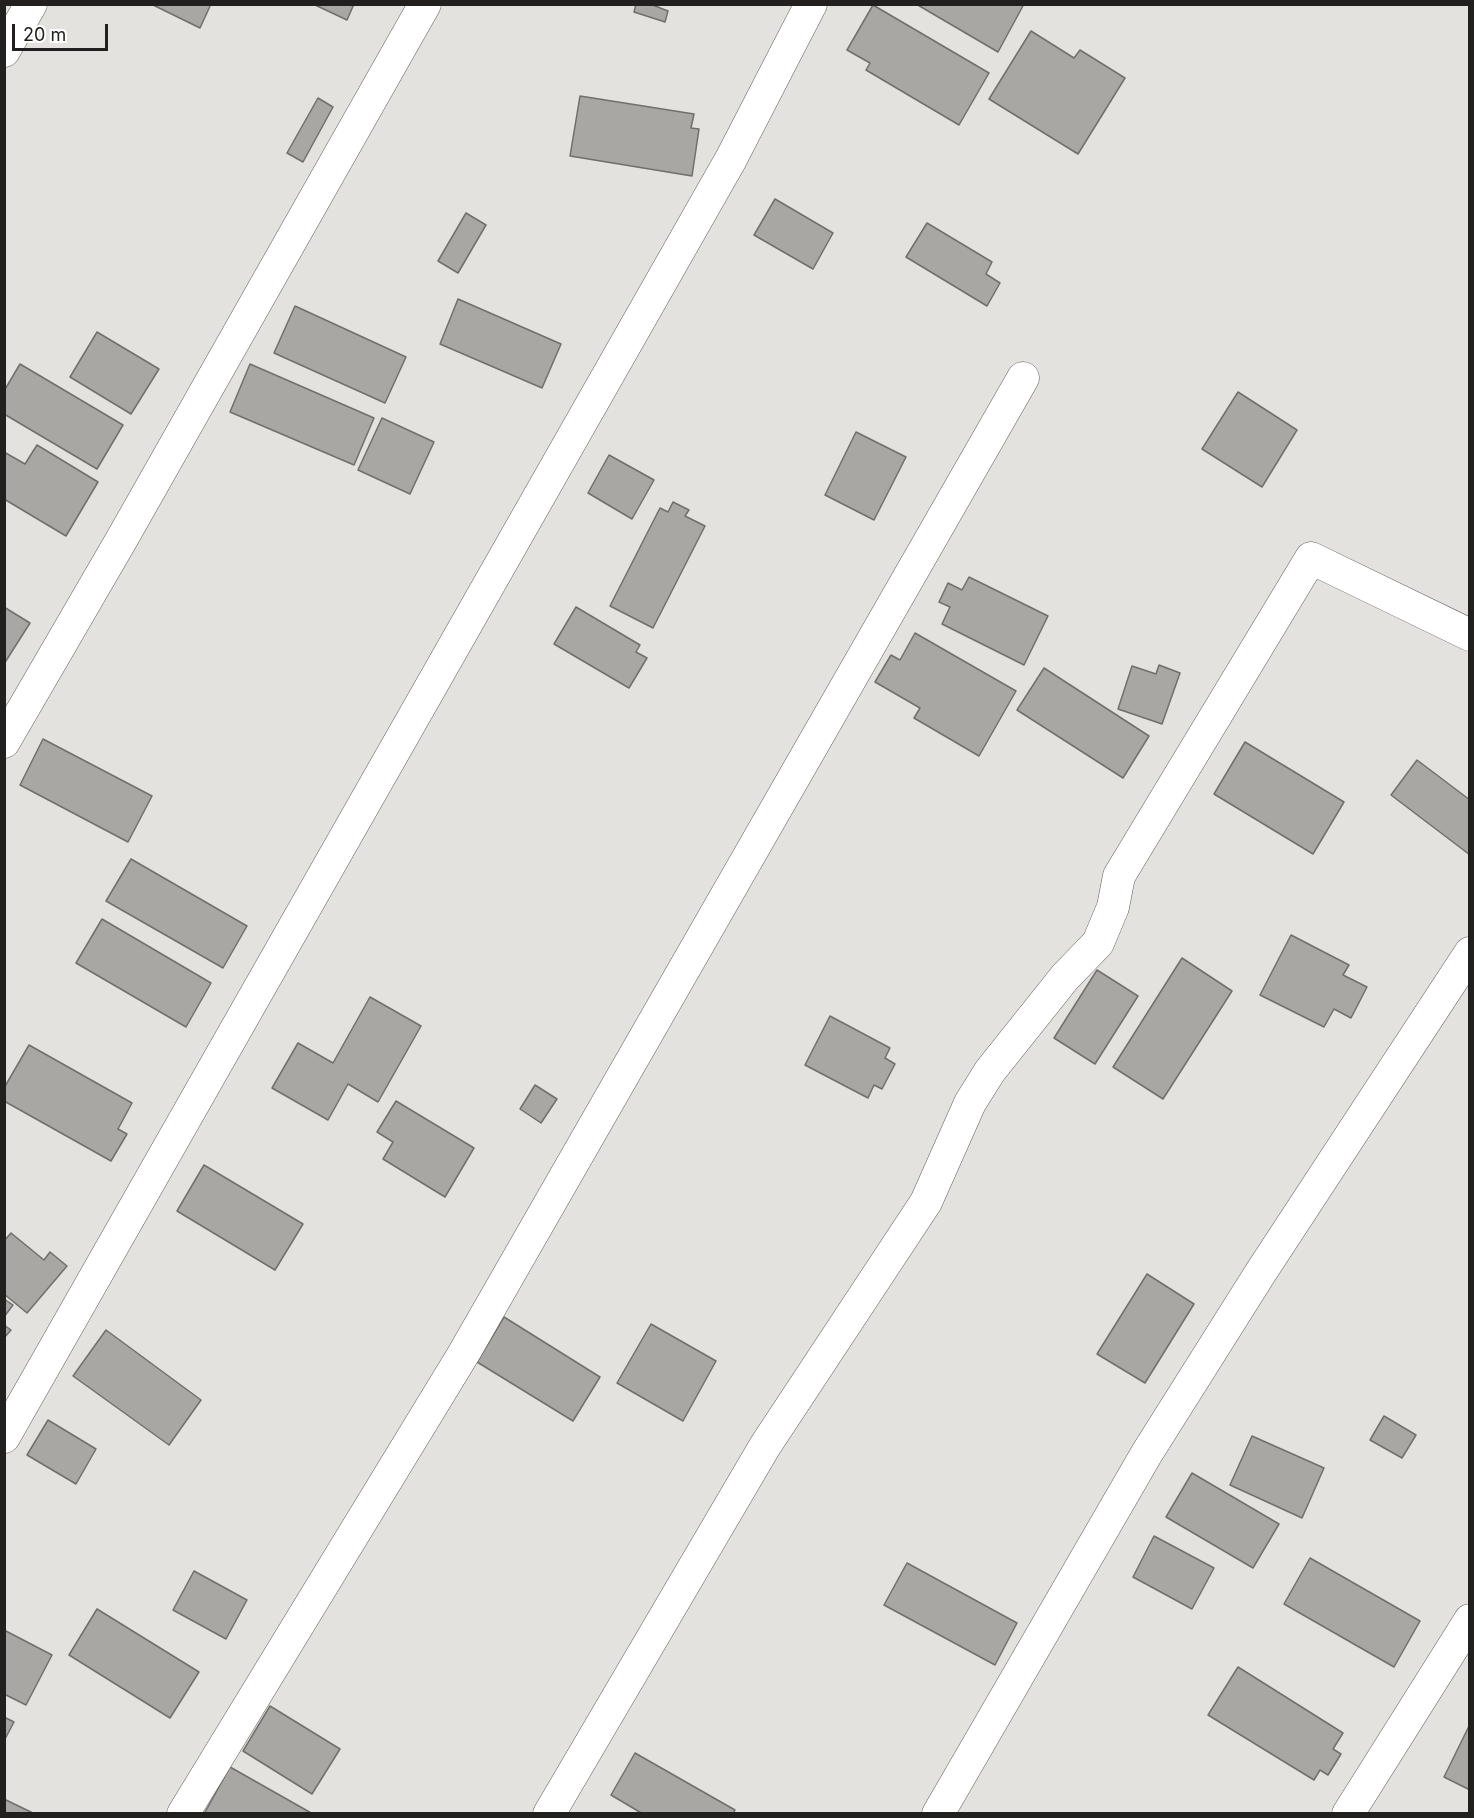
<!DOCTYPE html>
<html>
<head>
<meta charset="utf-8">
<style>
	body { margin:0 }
	#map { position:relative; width:1474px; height:1818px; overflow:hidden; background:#e4e2de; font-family:Inter,sans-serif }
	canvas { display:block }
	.frame { position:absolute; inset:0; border:6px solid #21201e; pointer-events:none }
	.scale { position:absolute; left:12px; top:24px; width:96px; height:27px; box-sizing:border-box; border:3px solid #21201e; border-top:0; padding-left:8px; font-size:18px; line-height:21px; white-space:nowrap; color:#21201e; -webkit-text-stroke:4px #fff; paint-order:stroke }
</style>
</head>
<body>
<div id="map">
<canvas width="1474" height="1818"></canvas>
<div class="frame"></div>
<div class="scale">20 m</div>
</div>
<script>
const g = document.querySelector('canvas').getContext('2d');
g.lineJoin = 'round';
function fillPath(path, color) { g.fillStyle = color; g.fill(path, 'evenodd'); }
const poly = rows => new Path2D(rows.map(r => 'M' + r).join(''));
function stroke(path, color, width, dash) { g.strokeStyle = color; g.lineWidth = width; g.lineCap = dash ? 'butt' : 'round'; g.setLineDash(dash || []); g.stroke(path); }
const building = poly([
	[151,4,211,4,200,28,151,4],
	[313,4,354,4,347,20,313,4],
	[636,4,650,4,668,11,665,22,634,12,636,4],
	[916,4,1024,4,998,52,916,4],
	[873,5,989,73,959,125,866,70,870,63,847,50,873,5],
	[1031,31,1074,58,1080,50,1125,78,1078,154,989,99,1031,31],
	[580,96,694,114,691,128,699,129,692,176,570,156,580,96],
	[318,98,333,107,303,162,287,153,318,98],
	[775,199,833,233,813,269,754,235,775,199],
	[466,213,486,225,458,273,438,261,466,213],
	[927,223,992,262,986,274,1000,283,987,306,906,257,927,223],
	[458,299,561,344,542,388,440,344,458,299],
	[295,306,406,357,385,403,274,353,295,306],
	[97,332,159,369,131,414,70,377,97,332],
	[20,364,123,425,97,469,4,414,4,391,20,364],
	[250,364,374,418,354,465,230,412,250,364],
	[1238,392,1297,430,1262,487,1202,449,1238,392],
	[382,418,434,442,410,494,358,470,382,418],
	[856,432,906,457,874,520,825,495,856,432],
	[37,445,98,482,66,536,4,499,4,452,25,464,37,445],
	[609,455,654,480,632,519,588,493,609,455],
	[673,502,689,510,685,516,705,526,653,628,610,606,660,508,668,512,673,502],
	[969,577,1048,616,1024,665,942,624,950,607,939,602,948,583,962,590,969,577],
	[4,607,30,623,4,664,4,607],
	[576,607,640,645,636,652,647,658,629,688,554,644,576,607],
	[915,633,1016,691,979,756,914,718,920,708,875,682,891,655,900,660,915,633],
	[1159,665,1180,673,1162,724,1118,709,1132,666,1156,674,1159,665],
	[1044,668,1149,736,1123,778,1017,710,1044,668],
	[43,739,152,796,128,842,20,785,43,739],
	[1245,742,1344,802,1313,854,1214,794,1245,742],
	[1417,760,1470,800,1470,855,1391,795,1417,760],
	[131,859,247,926,223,968,106,901,131,859],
	[102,919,211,983,186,1027,76,963,102,919],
	[1291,935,1349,965,1343,975,1367,987,1351,1018,1334,1009,1324,1027,1260,995,1291,935],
	[1182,958,1232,991,1163,1099,1113,1067,1182,958],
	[1097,970,1138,996,1095,1064,1054,1038,1097,970],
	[370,997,421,1026,378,1102,348,1084,328,1120,272,1088,298,1043,333,1063,370,997],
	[830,1016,890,1048,885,1058,895,1064,882,1089,874,1085,868,1098,805,1065,830,1016],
	[29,1045,132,1103,118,1129,127,1134,111,1161,4,1101,4,1088,29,1045],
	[535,1085,557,1099,541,1123,520,1109,535,1085],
	[396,1101,474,1148,445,1197,383,1159,393,1142,377,1132,396,1101],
	[204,1165,303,1224,275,1270,177,1211,204,1165],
	[11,1233,44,1260,50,1252,67,1266,27,1313,4,1294,4,1241,11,1233],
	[1147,1274,1194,1304,1145,1383,1097,1354,1147,1274],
	[4,1299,13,1305,4,1317,4,1299],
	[504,1317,600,1377,573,1421,477,1362,504,1317],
	[651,1324,716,1361,683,1421,617,1383,651,1324],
	[4,1325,11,1330,4,1338,4,1325],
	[106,1330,201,1400,169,1445,73,1376,106,1330],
	[1384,1416,1416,1435,1402,1458,1370,1440,1384,1416],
	[48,1420,96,1449,76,1484,27,1455,48,1420],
	[1252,1436,1324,1468,1302,1518,1230,1485,1252,1436],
	[1192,1473,1279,1524,1253,1568,1166,1517,1192,1473],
	[1154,1536,1214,1568,1192,1609,1133,1577,1154,1536],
	[1310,1558,1420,1621,1394,1667,1284,1604,1310,1558],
	[907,1563,1017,1623,995,1665,884,1605,907,1563],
	[194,1571,247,1600,226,1639,173,1610,194,1571],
	[97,1609,199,1672,170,1718,69,1655,97,1609],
	[4,1630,52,1655,26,1705,4,1694,4,1630],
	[1238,1667,1343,1733,1333,1749,1341,1754,1328,1775,1320,1770,1314,1780,1208,1715,1238,1667],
	[270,1706,340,1749,312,1794,243,1751,270,1706],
	[4,1717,14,1722,4,1741,4,1717],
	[1470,1724,1470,1790,1444,1777,1470,1724],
	[635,1753,735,1810,733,1814,643,1814,611,1795,635,1753],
	[230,1767,313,1814,204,1814,230,1767],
	[4,1799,35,1814,4,1814,4,1799]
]);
fillPath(building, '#a9a7a3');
stroke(building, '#716f6c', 1.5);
const street = poly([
	[4,51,31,4],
	[4,742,123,537,425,4],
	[4,1437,731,159,811,4],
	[183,1814,464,1353,1023,378],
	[549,1814,765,1446,926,1202,970,1103,990,1071,1065,977,1098,943,1113,907,1119,876,1311,558,1470,635],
	[938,1814,1147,1453,1261,1272,1470,953],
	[1348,1814,1470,1620]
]);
stroke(street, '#605e5b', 33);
stroke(street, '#fff', 32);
</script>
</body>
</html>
